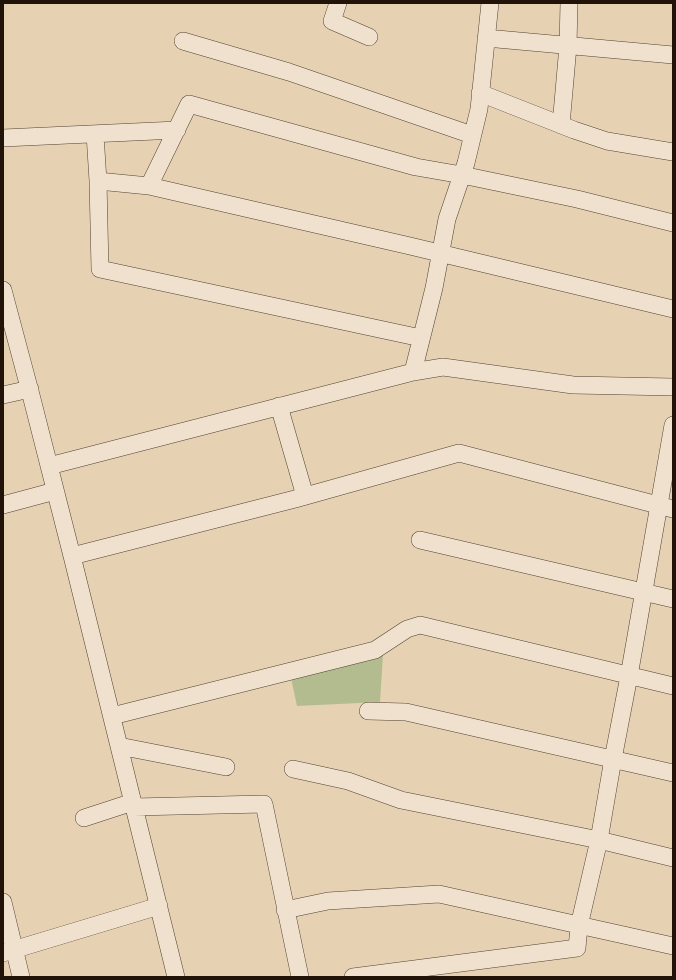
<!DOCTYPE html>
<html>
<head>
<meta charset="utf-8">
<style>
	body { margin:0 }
	#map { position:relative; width:676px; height:980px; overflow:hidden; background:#e7d1b3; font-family:"Libre Bodoni",serif }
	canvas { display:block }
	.frame { position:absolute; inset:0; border:4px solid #211307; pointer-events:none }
</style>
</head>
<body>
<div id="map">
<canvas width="676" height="980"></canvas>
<div class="frame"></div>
</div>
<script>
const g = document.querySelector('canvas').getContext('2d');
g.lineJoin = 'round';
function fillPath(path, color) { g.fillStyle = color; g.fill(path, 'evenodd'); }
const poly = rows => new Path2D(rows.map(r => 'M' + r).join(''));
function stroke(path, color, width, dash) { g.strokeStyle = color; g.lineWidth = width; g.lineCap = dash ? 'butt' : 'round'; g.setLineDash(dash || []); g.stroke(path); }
fillPath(poly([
	[383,654,380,702,297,706,291,678]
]), '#b2bc8f');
const minor = poly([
	[338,3,332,21,369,37],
	[486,38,673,55],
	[183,41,289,72,472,135],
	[480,93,574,130,607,141,673,152],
	[561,125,568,46,569,3],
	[95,134,98,181,100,269,421,338],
	[3,138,177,130],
	[98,181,149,186,410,246,673,309],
	[149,186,189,104,416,167,462,175,577,199,673,223],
	[3,290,31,395,72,556,176,977],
	[413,372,434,288,447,219,466,163,479,109,490,3],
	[3,395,30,389],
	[279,406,305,496],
	[49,466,413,372,443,367,573,385,673,387],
	[3,505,55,491],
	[420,540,673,599],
	[72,556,295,499,459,453,673,509],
	[368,711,406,712,673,773],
	[112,716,375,650,407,629,420,625,673,686],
	[119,746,226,767],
	[293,769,348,781,401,800,599,840,673,858],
	[134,807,264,804,300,977],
	[84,818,133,802],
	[3,902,21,977],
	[285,910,328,901,439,894,673,946],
	[3,953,159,906],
	[353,977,577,948,579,926,599,840,613,759,629,676,673,425]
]);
stroke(minor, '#524232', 18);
stroke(minor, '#efe1ce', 17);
</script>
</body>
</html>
